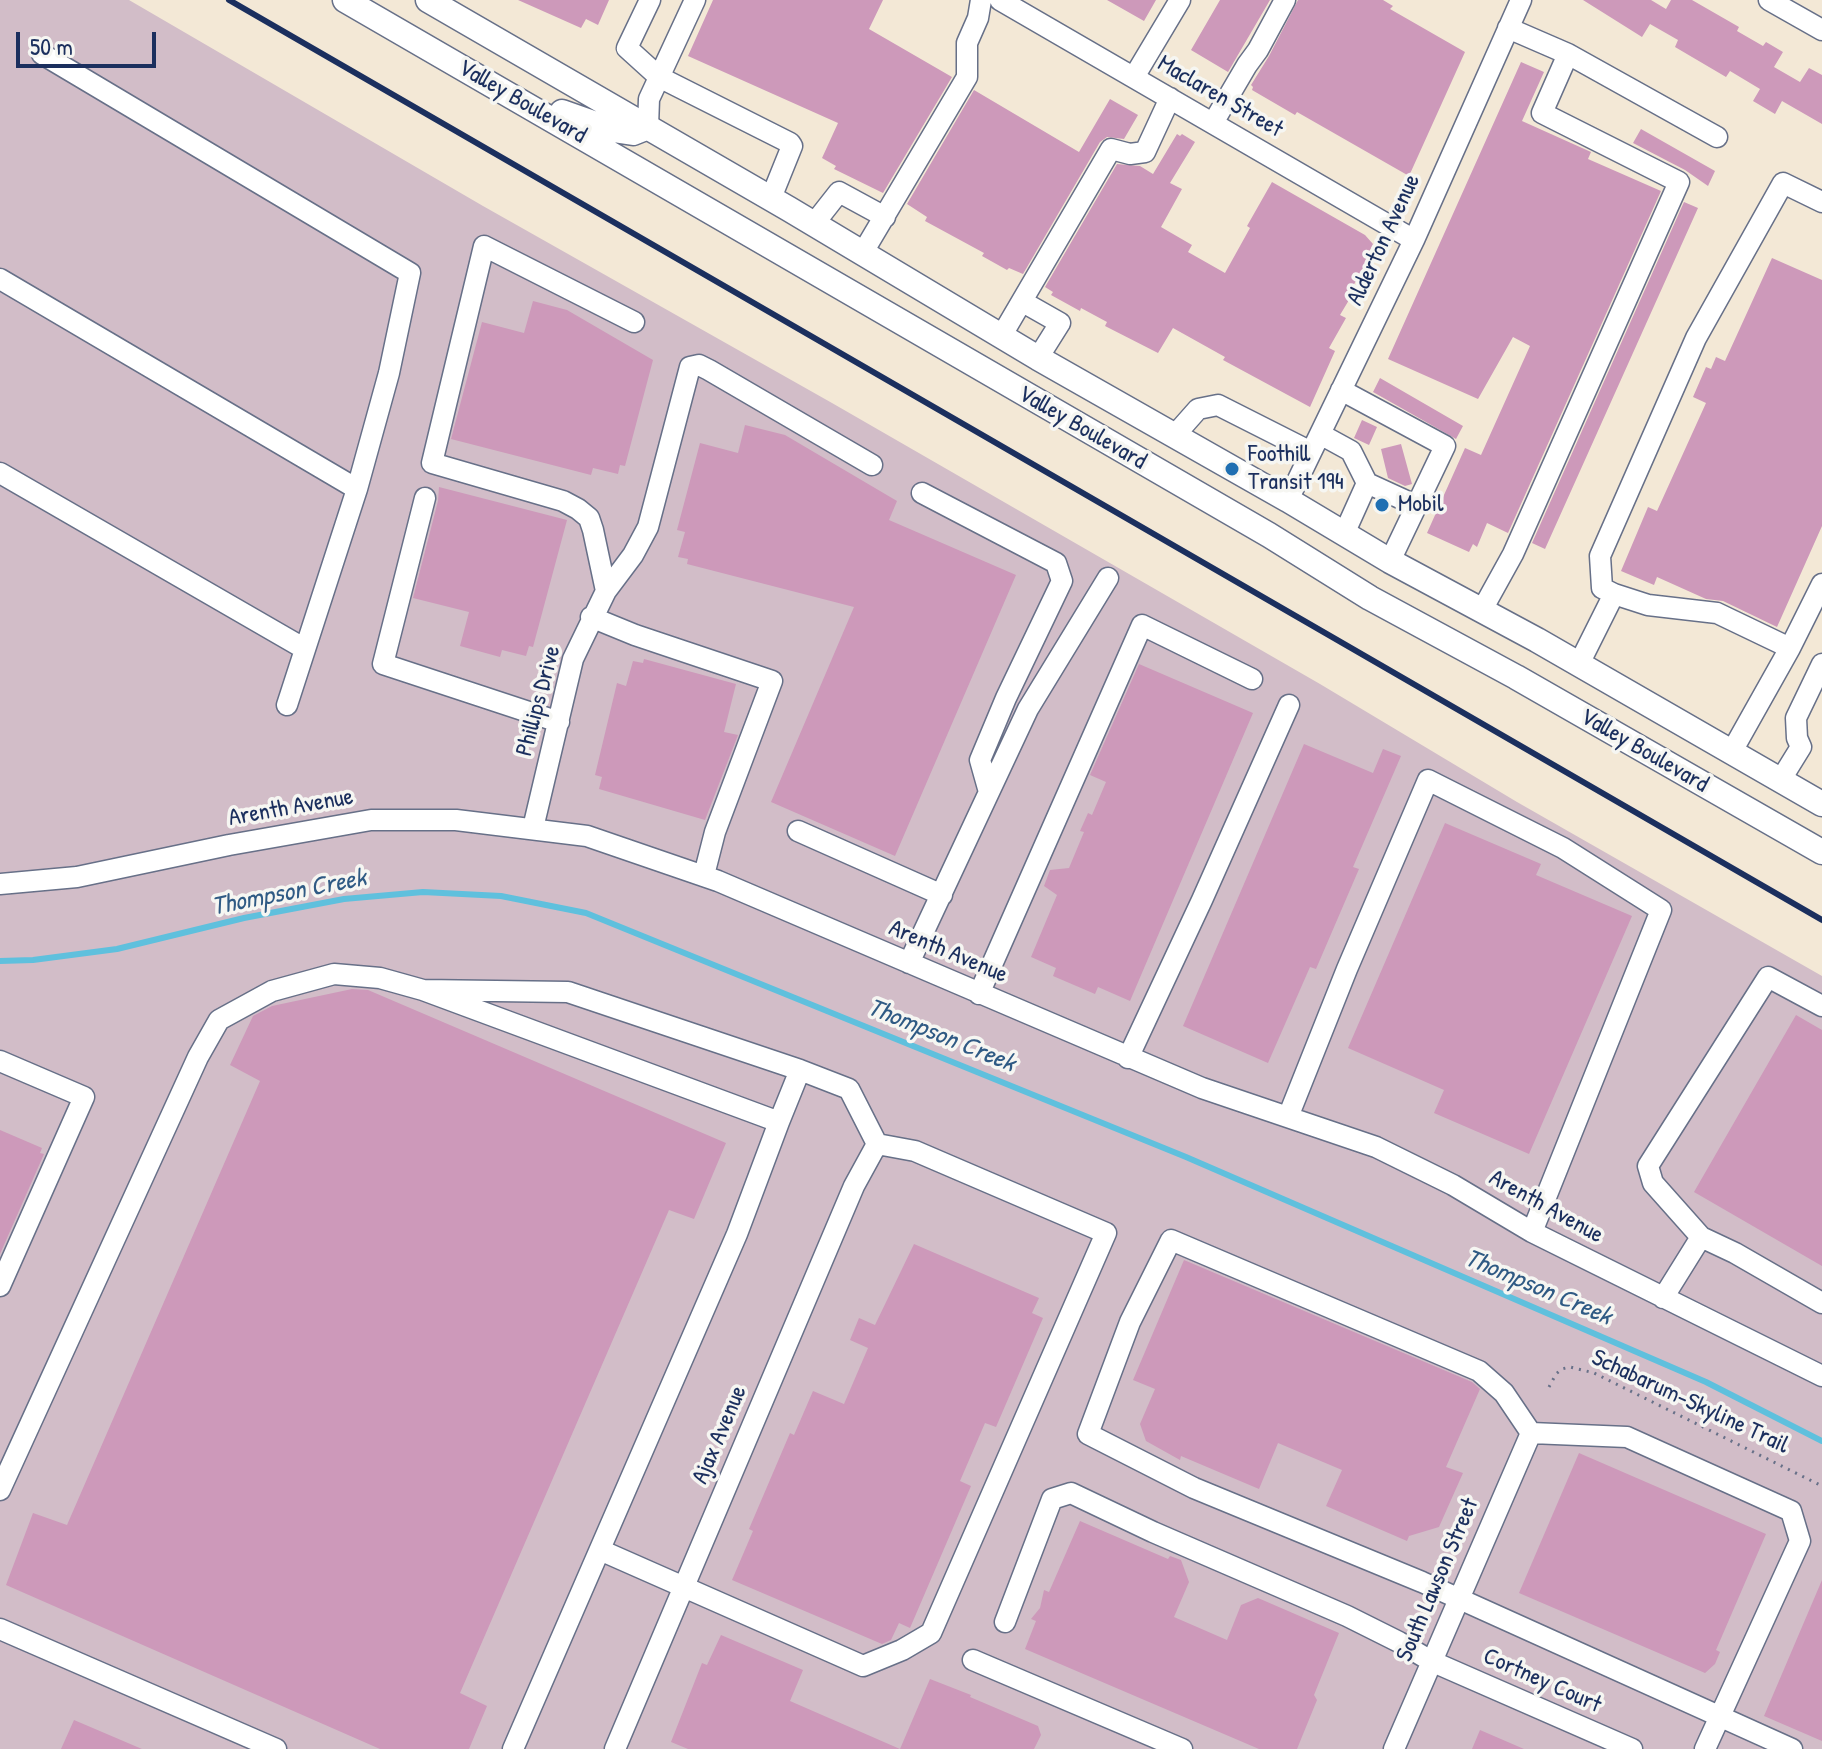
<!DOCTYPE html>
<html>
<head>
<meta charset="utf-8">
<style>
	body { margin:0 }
	#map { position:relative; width:1822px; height:1749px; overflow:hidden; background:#f3e8d6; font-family:"Patrick Hand",sans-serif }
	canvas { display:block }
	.scale { position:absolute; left:16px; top:32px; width:140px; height:36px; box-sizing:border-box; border:4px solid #1b2f5e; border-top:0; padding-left:10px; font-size:24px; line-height:28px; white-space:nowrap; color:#1b2f5e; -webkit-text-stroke:6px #f6f6f2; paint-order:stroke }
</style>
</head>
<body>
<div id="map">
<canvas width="1822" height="1749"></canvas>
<div class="scale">50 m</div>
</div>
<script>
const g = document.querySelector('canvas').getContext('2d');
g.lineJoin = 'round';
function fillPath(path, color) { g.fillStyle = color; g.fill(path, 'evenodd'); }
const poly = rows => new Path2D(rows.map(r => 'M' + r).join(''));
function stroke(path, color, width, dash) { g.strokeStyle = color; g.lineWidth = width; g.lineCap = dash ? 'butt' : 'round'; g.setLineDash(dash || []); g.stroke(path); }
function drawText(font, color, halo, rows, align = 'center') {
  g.font = font + ' "Patrick Hand",sans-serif'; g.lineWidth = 7; g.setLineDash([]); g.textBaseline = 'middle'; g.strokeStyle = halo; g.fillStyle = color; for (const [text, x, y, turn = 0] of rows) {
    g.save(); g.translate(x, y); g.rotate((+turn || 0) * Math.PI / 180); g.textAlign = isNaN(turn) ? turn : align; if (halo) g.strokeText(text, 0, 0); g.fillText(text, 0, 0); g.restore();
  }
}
fillPath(poly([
	[0,0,129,0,483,206,832,403,1320,684,1517,802,1822,976,1822,1749,0,1749]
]), '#d2bdc8');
stroke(poly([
	[0,961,33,960,117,949,244,918,344,899,423,892,501,896,586,913,1186,1157,1706,1382,1822,1441]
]), '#5fc0dd', 6);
fillPath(poly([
	[518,0,609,0,598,25,586,19,581,28],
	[713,0,883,0,869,29,952,77,883,193,834,169,836,166,822,158,838,123,688,56],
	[1107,0,1156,0,1144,21],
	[1220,0,1270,0,1228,72,1191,50],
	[1298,0,1383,0,1393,6,1390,9,1465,52,1409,176,1297,112,1295,115,1252,90,1253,87,1251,85,1269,56],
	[1583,0,1651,0,1666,9,1671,0,1692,0,1739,27,1737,31,1763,46,1766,42,1783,52,1774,67,1800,82,1809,68,1822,75,1822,124,1782,101,1775,114,1753,101,1760,89,1730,71,1726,77,1675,47,1678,40,1650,24,1642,37],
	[1521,62,1544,72,1522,121,1591,152,1588,159,1661,191,1508,533,1487,523,1477,547,1473,544,1469,552,1427,533,1465,448,1481,455,1530,346,1513,337,1478,399,1388,359],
	[974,90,1079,152,1110,99,1138,115,1124,139,1107,137,1100,142,1023,274,1009,268,1007,270,982,256,984,253,925,221,927,217,907,204],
	[1641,129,1715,171,1708,186,1685,170,1633,143],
	[1177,134,1180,136,1182,134,1195,142,1170,183,1182,189,1161,227,1192,245,1188,252,1225,273,1250,228,1247,226,1272,182,1365,235,1373,244,1367,256,1370,257,1346,298,1349,300,1340,315,1346,318,1329,348,1335,351,1310,407,1223,360,1225,357,1173,328,1158,353,1105,326,1107,322,1081,308,1080,311,1051,295,1053,292,1045,287,1117,164,1140,166,1153,174],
	[1684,202,1698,208,1545,549,1532,543],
	[1772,258,1822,280,1822,526,1777,627,1723,601,1706,599,1657,577,1654,585,1621,571,1648,507,1657,511,1706,403,1693,397,1706,367,1711,369,1716,357,1725,361],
	[533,301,567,310,653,360,625,466,620,465,618,474,593,468,591,475,451,439,482,322,524,333],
	[1380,378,1463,426,1456,439,1373,392],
	[1362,420,1377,427,1369,445,1354,438],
	[745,425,785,435,897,501,889,520,1016,575,895,856,771,802,854,607,687,564,688,559,678,557,685,532,677,530,700,443,738,453],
	[1401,444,1412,484,1405,486,1388,478,1381,449],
	[439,487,567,520,533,647,529,646,526,656,502,650,500,657,460,646,469,612,413,598,438,501],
	[644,659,736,684,724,732,738,735,705,820,599,789,602,777,595,775,617,683,626,686,633,661,643,663],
	[1139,664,1253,713,1130,1001,1098,987,1095,994,1053,976,1056,968,1031,957,1057,895,1044,886,1050,870,1069,868,1084,832,1080,831,1088,813,1092,815,1106,782,1090,775],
	[1304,744,1373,773,1383,749,1401,756,1353,867,1359,869,1316,969,1310,967,1268,1063,1183,1026],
	[1445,823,1541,864,1536,875,1632,916,1529,1154,1434,1113,1444,1090,1348,1048],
	[352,989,368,990,726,1143,694,1219,669,1210,460,1693,487,1706,469,1749,380,1749,6,1585,33,1513,67,1525,260,1081,230,1065,253,1016,272,1006],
	[1796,1015,1822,1030,1822,1266,1694,1192],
	[0,1130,42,1148,40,1153,44,1154,0,1254],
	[914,1244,1039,1298,1032,1313,1043,1318,996,1427,985,1423,960,1481,971,1486,910,1628,899,1623,891,1640,882,1644,732,1580,753,1531,749,1529,790,1433,794,1435,813,1391,844,1404,868,1348,850,1340,859,1318,875,1325],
	[1184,1260,1472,1382,1480,1389,1446,1467,1463,1473,1439,1527,1409,1536,1407,1541,1326,1506,1342,1470,1278,1443,1259,1489,1181,1456,1180,1460,1146,1441,1140,1424,1155,1389,1133,1380],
	[1579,1453,1766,1534,1716,1650,1720,1652,1715,1664,1705,1673,1519,1593],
	[1080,1521,1168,1559,1170,1556,1181,1560,1189,1582,1174,1617,1227,1640,1241,1605,1258,1598,1339,1633,1314,1695,1317,1700,1297,1749,1259,1749,1025,1649,1036,1621,1031,1619,1040,1608,1044,1590,1049,1592],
	[1822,1580,1822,1741,1764,1716],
	[721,1635,803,1670,790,1701,900,1749,930,1679,971,1695,970,1697,1038,1726,1041,1735,1034,1749,688,1749,671,1742,702,1663,707,1665],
	[74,1720,142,1749,61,1749],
	[1480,1730,1524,1749,1472,1749]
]), '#cd99ba');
const minor = poly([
	[650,0,627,48,659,77,790,143,792,146,771,198],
	[1000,0,1414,240],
	[1769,0,1822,30],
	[1568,54,1717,137],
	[1134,77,1180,0],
	[1213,123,1247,65,1258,50,1285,0],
	[648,127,649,99,695,0],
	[813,225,839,192,885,217],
	[862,254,967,77,967,43,978,18,981,0],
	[0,279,357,489,389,373,410,273,42,54],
	[1023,302,1060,323,1038,358],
	[1002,335,1111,149,1130,154,1145,152,1170,98],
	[1341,390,1445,446,1390,561],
	[1320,434,1351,451,1367,483,1344,534],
	[1175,435,1198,409,1218,405,1311,452],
	[0,473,305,649],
	[1367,483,1415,505],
	[922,493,1056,563,1062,581,1006,698,980,760,989,792],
	[425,498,383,664,559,722],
	[1288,500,1414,240,1521,0],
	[606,591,593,530,589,518,578,509,563,501,432,463,484,246,634,322],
	[1614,594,1602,588,1600,556,1696,338,1783,183,1822,202],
	[1482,610,1513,554,1679,182,1542,113,1568,54,1508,28],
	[591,617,635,635,772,681,715,832,704,875],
	[1579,664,1614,594,1648,605,1717,613,1790,648],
	[287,705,357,489],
	[1731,753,1790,648,1822,584],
	[1780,781,1801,747,1797,738,1796,718,1822,664],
	[533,828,573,659,606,591,633,555,648,527,690,367,699,365,709,370,872,465],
	[798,831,942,895],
	[0,884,77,877,229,845,371,820,456,820,587,836,718,881,1202,1088,1376,1147,1453,1185,1532,1232,1822,1376],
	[909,963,1028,709,1108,578],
	[979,994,1142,625,1252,679],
	[1128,1058,1202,900,1289,705],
	[0,1061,84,1097,0,1286],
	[800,1070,779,1122,423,990,568,992,800,1070,849,1089,877,1144],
	[1288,1117,1347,969,1428,780,1563,848,1661,910,1532,1232],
	[1701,1237,1653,1183,1648,1166,1768,977,1822,1006],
	[1663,1298,1701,1237,1735,1253,1822,1303],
	[1531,1433,1504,1393,1479,1371,1171,1240,1130,1322,1088,1434,1194,1488,1422,1582,1792,1749],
	[1531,1433,1627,1437,1791,1511,1800,1541,1705,1749],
	[0,1490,198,1057,219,1020,272,991,334,974,380,978,423,990],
	[600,1550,863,1666,902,1650,931,1633,1106,1233,915,1151,877,1144],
	[1005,1622,1052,1499,1071,1493,1153,1532,1347,1616,1399,1642,1431,1661,1632,1749],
	[0,1629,276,1749],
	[973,1660,1182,1749],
	[513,1749,737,1234,779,1122],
	[615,1749,854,1186,877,1144],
	[1394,1749,1531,1433]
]);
const major = poly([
	[345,0,1269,535,1370,598,1516,677,1822,852],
	[428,0,789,209,1038,358,1288,500,1390,561,1537,640,1822,804],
	[562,112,613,130,633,133,648,127]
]);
stroke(minor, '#677088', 23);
stroke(major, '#677088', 27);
stroke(poly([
	[1549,1387,1556,1374,1562,1369,1570,1367,1594,1373,1822,1486]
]), '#677088', 3, [2, 6]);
stroke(minor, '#fff', 20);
stroke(major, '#fff', 24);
stroke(poly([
	[229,0,1822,920]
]), '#1b2f5e', 6);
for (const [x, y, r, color] of [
	[1232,469,8,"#1f6fb2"],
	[1382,505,8,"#1f6fb2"]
]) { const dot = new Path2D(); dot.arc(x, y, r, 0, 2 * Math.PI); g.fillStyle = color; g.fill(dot); stroke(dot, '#f6f6f2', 3); }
drawText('24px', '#1b2f5e', '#f6f6f2', [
	["Maclaren Street",1220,97,30],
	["Valley Boulevard",522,102,30],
	["Alderton Avenue",1384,240,-65],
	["Valley Boulevard",1082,428,30],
	["Phillips Drive",539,701,-75],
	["Valley Boulevard",1644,751,30],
	["Arenth Avenue",291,808,-10],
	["Arenth Avenue",948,952,23],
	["Arenth Avenue",1546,1207,29],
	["Schabarum-Skyline Trail",1690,1402,25],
	["Ajax Avenue",720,1435,-67],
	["South Lawson Street",1438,1580,-67],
	["Cortney Court",1542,1681,24]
]);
drawText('24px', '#1b2f5e', '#f6f6f2', [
	["Foothill",1248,455],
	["Transit 194",1248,483],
	["Mobil",1398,505]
], 'left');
drawText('italic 26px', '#2f5a84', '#f6f6f2', [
	["Thompson Creek",289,893,-11],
	["Thompson Creek",941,1036,22],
	["Thompson Creek",1538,1288,23]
]);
</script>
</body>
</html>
